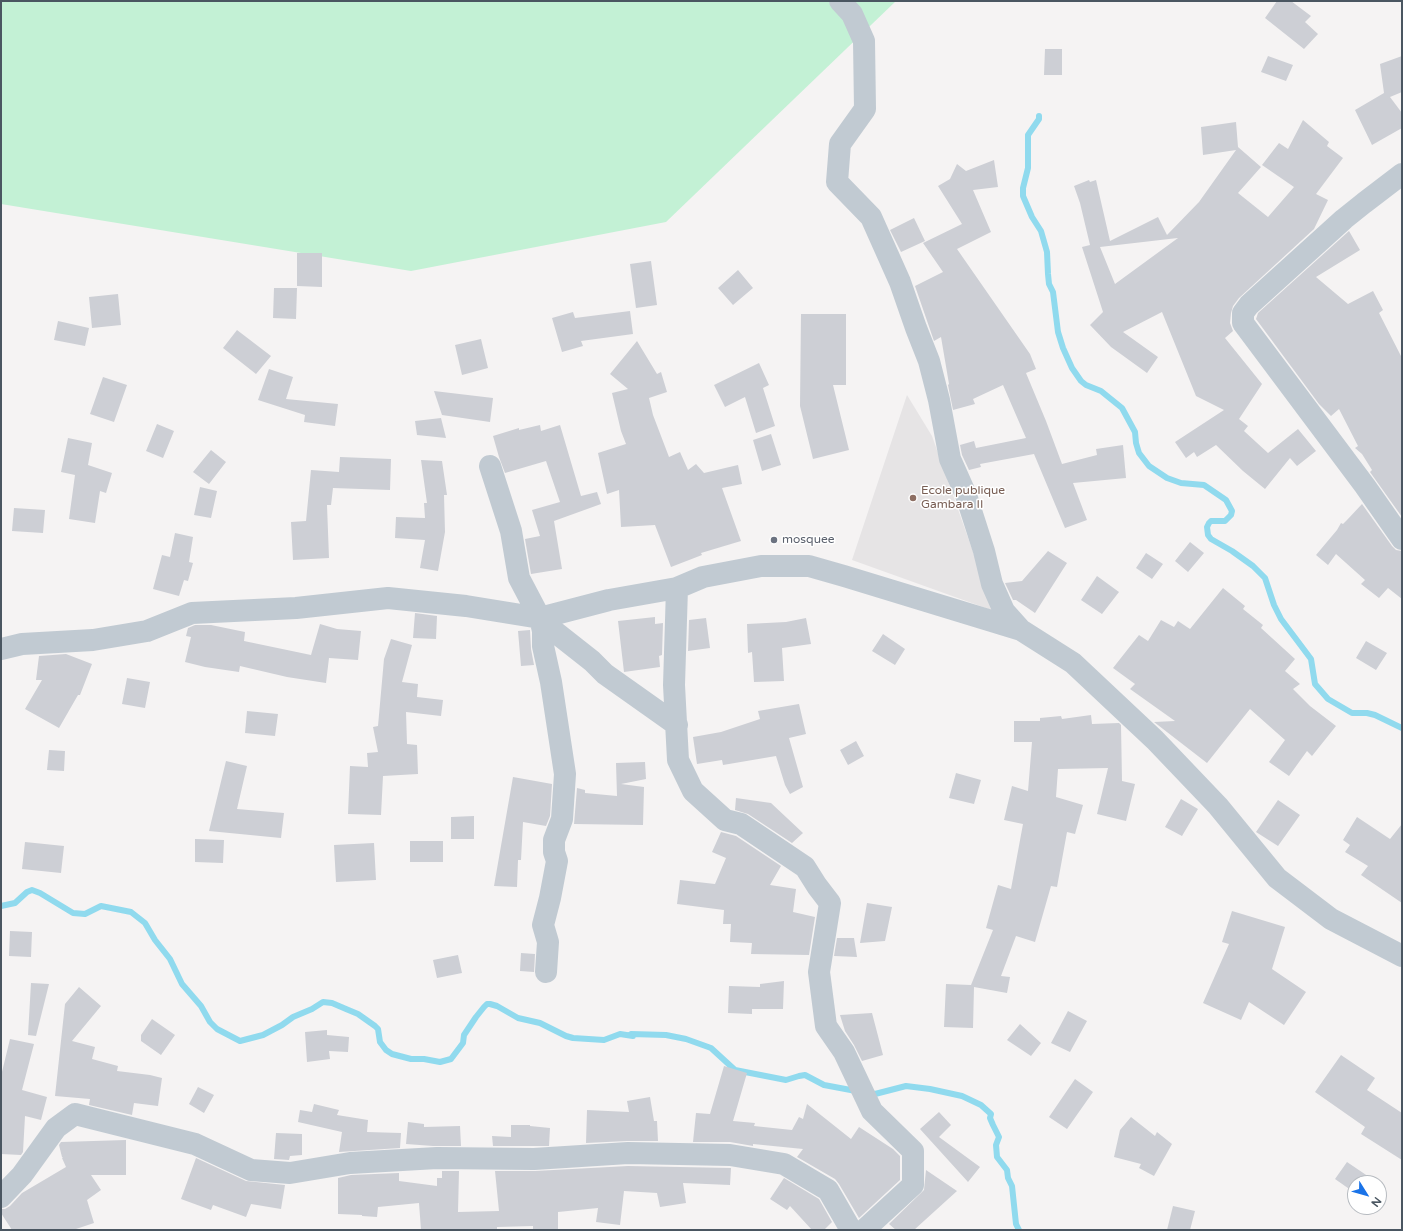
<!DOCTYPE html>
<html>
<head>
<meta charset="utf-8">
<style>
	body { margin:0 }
	#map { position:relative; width:1403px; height:1231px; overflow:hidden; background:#f5f3f3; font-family:"Varela Round",sans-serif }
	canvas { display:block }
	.frame { position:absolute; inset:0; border:2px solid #4a5661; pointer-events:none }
	.north { position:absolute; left:1347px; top:1175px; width:40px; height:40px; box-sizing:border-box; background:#fff; border:1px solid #b7bbc0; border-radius:50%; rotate:127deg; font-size:11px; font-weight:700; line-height:16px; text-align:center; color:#4a5661 }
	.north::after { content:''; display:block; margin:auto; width:14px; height:18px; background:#1a73e8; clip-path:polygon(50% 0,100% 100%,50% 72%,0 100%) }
</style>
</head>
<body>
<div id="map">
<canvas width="1403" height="1231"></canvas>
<div class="frame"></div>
<div class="north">N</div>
</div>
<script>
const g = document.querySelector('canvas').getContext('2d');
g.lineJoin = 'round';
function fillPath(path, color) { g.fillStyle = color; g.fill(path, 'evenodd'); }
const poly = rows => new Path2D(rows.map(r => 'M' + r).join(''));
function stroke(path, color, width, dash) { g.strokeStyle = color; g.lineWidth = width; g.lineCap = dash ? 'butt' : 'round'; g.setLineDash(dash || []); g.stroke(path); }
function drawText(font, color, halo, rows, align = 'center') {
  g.font = font + ' "Varela Round",sans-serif'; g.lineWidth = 3; g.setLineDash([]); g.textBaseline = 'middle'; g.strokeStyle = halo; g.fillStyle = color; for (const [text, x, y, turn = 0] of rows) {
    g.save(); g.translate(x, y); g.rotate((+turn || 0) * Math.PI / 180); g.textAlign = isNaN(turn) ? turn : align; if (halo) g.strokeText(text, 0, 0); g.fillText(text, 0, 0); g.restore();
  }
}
fillPath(poly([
	[907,395,932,436,994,611,852,560]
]), '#e6e4e5');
fillPath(poly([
	[1,1,896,1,666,222,411,271,1,204]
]), '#c3f1d5');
stroke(poly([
	[1039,116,1039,119,1028,135,1028,168,1023,188,1023,196,1032,217,1041,231,1047,252,1048,274,1049,284,1053,292,1058,332,1063,348,1072,368,1081,381,1086,385,1101,391,1122,408,1135,432,1136,443,1139,453,1149,466,1167,478,1181,483,1204,485,1226,500,1232,511,1231,515,1225,521,1211,521,1209,523,1207,527,1208,535,1211,539,1232,551,1253,566,1265,578,1274,605,1281,619,1311,659,1315,684,1328,699,1352,713,1367,713,1375,715,1402,728],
	[1,906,15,903,27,892,32,890,40,893,73,913,85,914,101,906,131,912,145,923,155,940,170,959,182,984,201,1006,210,1022,217,1029,240,1041,263,1035,282,1025,293,1017,312,1009,323,1002,332,1003,346,1009,358,1014,375,1026,378,1029,380,1042,386,1050,392,1054,411,1059,424,1059,440,1062,451,1059,463,1043,464,1035,476,1017,484,1007,487,1004,490,1004,497,1006,518,1018,540,1023,566,1036,573,1038,604,1040,620,1034,633,1036,631,1034,666,1035,686,1039,711,1048,735,1070,786,1080,799,1076,805,1075,824,1085,856,1091],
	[869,1093,875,1094,906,1086,930,1089,962,1096,981,1105,991,1114,990,1118,993,1125,999,1137,996,1145,997,1157,1007,1170,1008,1178,1012,1186,1016,1224,1019,1230]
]), '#90daee', 6);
fillPath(poly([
	[1277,1,1291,1,1311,16,1305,22,1318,34,1304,49,1265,18],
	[1045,49,1062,49,1062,75,1044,75],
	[1268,56,1293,65,1286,81,1261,72],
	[1402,56,1402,92,1390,97,1402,113,1402,128,1372,145,1355,110,1384,93,1380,64],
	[1303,120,1329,142,1327,146,1343,158,1316,194,1328,200,1314,229,1239,298,1233,306,1231,313,1230,323,1233,331,1225,338,1262,384,1239,419,1248,426,1244,431,1268,453,1298,429,1316,451,1297,466,1290,458,1265,489,1243,471,1216,445,1197,457,1194,452,1186,458,1175,442,1224,410,1196,396,1162,312,1123,332,1158,357,1147,373,1111,347,1090,325,1103,312,1082,247,1090,245,1080,203,1074,186,1089,180,1090,182,1096,180,1110,241,1158,217,1167,235,1199,202,1236,150,1203,155,1201,127,1236,122,1238,147,1261,167,1238,193,1268,217,1294,187,1262,165,1279,143,1288,149],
	[1178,238,1115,284,1100,247,1169,239],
	[994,160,998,187,973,190,991,232,957,249,1030,354,1036,369,1026,373,1046,421,1062,464,1097,455,1096,449,1123,445,1126,478,1073,483,1087,520,1065,528,1034,454,980,464,981,467,969,470,962,455,960,445,974,441,976,448,1026,438,1003,385,973,399,975,404,953,410,948,385,949,384,941,337,934,341,915,286,943,272,923,243,962,224,938,186,950,179,957,164,966,171],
	[914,218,925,241,901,252,890,230],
	[1349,231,1360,250,1316,277,1348,304,1373,291,1383,310,1379,313,1402,358,1402,517,1370,472,1372,470,1362,454,1355,448,1358,446,1339,409,1331,416,1319,404,1256,319,1258,313],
	[297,253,322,253,322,287,297,286],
	[651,261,657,305,636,308,630,264],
	[738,270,753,288,733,305,718,288],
	[274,288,297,288,296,319,273,318],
	[118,294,121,325,92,328,89,297],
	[630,311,633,334,581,341,583,346,562,352,552,318,573,312,575,318],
	[801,314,846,314,846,385,833,385,849,450,813,459,800,406],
	[58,321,89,328,85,346,54,340],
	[237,330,271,356,256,374,223,348],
	[481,339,488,368,462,375,455,345],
	[637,341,657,374,661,372,667,392,649,398,653,415,669,457,680,452,688,470,696,464,704,473,738,465,742,484,722,488,741,541,701,553,702,555,671,567,655,525,621,527,619,490,607,494,598,453,626,444,621,431,612,393,628,389,610,374],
	[759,363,769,385,763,388,775,426,756,433,745,397,725,407,714,385],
	[269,369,293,377,286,399,338,404,335,426,304,422,305,415,258,400],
	[103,377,127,385,114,422,90,414],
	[434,391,493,398,490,422,442,415],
	[441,418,446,438,417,435,415,421],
	[157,424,174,431,163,458,146,451],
	[540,425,541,431,560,425,581,496,597,492,601,504,554,521,562,569,531,574,525,539,540,536,532,510,560,502,546,461,505,473,499,457,493,436,519,428,519,430],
	[771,434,781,465,762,471,753,440],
	[68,438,92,443,88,465,112,473,106,493,100,491,95,523,69,519,75,475,61,472],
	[211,450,226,462,209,484,193,472],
	[340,457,391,459,390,490,333,488,331,505,327,505,329,558,293,560,291,522,306,521,311,470,339,472],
	[421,460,442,461,447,495,444,495,445,532,438,571,420,568,425,540,395,538,396,517,425,518,424,503,427,503],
	[200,487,217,491,211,518,194,515],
	[1362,504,1392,546,1396,550,1402,551,1402,599,1388,588,1379,598,1361,584,1365,580,1336,554,1328,565,1316,555,1337,530,1341,523,1343,524,1347,520],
	[14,508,45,510,43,533,12,531],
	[175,533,193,537,189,562,193,563,188,581,184,580,179,596,153,589,162,555,170,557],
	[1190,542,1204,553,1188,572,1175,561],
	[1048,551,1067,563,1035,613,1016,600,1013,600,1005,583,1022,581],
	[1146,553,1163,564,1152,579,1136,568],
	[1097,576,1119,592,1102,614,1081,600],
	[1223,588,1245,606,1243,609,1263,625,1261,628,1295,659,1285,671,1300,684,1293,689,1310,706,1336,726,1312,756,1307,751,1289,776,1269,762,1285,740,1250,709,1207,763,1154,722,1175,721,1130,689,1135,684,1113,668,1139,635,1148,641,1161,620,1174,627,1178,621,1190,629],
	[415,613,437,616,436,639,413,638],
	[655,617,655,624,663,623,662,655,659,656,660,667,624,672,618,621],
	[706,618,710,648,688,651,689,620],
	[806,618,811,644,782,648,784,681,754,682,752,652,748,653,747,624,786,622],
	[320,624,337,629,361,631,358,660,329,658,326,683,287,677,240,666,239,672,205,667,185,662,191,637,186,636,188,628,195,625,211,625,245,632,244,641,311,655],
	[530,630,531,649,534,665,521,666,518,631],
	[883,634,905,649,895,665,872,651],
	[391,639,412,645,402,682,418,684,417,697,443,700,441,716,406,712,407,744,417,745,418,774,383,776,381,815,348,814,350,766,368,767,367,753,378,752,373,727,378,726,384,659],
	[1366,641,1387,653,1376,670,1356,658],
	[66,654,92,664,80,695,78,695,59,728,25,709,42,680,36,680,39,656],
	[127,678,150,682,145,708,122,704],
	[799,704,806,734,789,738,803,787,790,794,785,785,776,756,723,765,722,760,697,764,693,737,721,732,760,719,758,711],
	[247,711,278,714,275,736,245,733],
	[1091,715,1092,724,1119,723,1121,725,1122,781,1135,784,1126,821,1097,814,1108,768,1058,769,1056,797,1083,805,1075,834,1067,832,1057,887,1051,886,1035,942,1016,936,1001,976,1010,977,1007,993,974,987,973,1028,944,1027,946,984,971,985,993,930,986,928,998,885,1011,889,1023,824,1004,820,1012,786,1028,791,1032,742,1014,742,1014,721,1040,721,1040,718,1061,716,1062,719],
	[856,741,864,756,848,765,840,750],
	[49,750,65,751,64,771,47,770],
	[226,761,247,766,237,809,284,813,281,838,209,831],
	[645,762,646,779,621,784,644,787,643,825,574,824,577,788,585,790,585,793,617,796,616,763],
	[956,773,981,780,974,804,949,798],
	[513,777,552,784,550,816,546,826,523,822,521,860,518,860,517,887,494,886],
	[736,798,771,803,803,833,792,843,748,814,735,810],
	[1181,799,1198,809,1182,836,1165,827],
	[1278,800,1300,815,1278,846,1256,832],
	[474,816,474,839,451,839,451,817],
	[1357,817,1390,839,1402,824,1402,903,1361,875,1368,866,1345,852,1350,845,1343,840],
	[721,832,736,836,781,866,770,885,796,889,793,912,815,917,809,955,751,954,752,943,730,942,731,924,723,924,724,910,677,904,680,880,715,884,726,858,712,852],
	[195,839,224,840,223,863,195,862],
	[410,841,443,841,443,862,410,862],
	[25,842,64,846,61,873,22,869],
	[374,843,376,880,336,882,334,845],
	[867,903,892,907,885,941,860,943],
	[1232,911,1285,927,1272,969,1306,992,1284,1025,1249,1002,1241,1020,1203,1003,1229,944,1222,942],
	[10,931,32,932,31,957,9,956],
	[837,938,854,938,857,957,834,956],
	[521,953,535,954,534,972,520,971],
	[458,955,462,973,437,978,433,960],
	[784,981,783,1009,752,1009,752,1014,728,1013,729,986,760,987,760,984],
	[31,983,49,984,36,1036,28,1035],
	[79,987,101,1006,72,1041,95,1047,92,1059,118,1066,117,1071,150,1075,162,1078,158,1106,134,1103,132,1115,89,1105,90,1099,55,1096,65,1004],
	[1068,1011,1087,1021,1070,1052,1051,1043],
	[872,1013,883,1055,862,1061,854,1045,845,1031,840,1015],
	[152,1019,175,1035,161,1055,141,1041,141,1035],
	[1020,1024,1041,1043,1031,1056,1007,1040],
	[327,1030,327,1035,349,1037,348,1052,329,1051,330,1059,307,1062,305,1032],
	[10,1039,34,1044,22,1090,47,1097,41,1120,25,1116,23,1152,21,1155,1,1154,1,1076],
	[1341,1055,1375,1078,1367,1090,1402,1113,1402,1160,1361,1134,1365,1127,1315,1092],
	[724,1066,747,1073,733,1121,755,1123,754,1126,792,1130,799,1117,803,1119,807,1104,851,1139,859,1127,893,1149,900,1156,900,1180,859,1218,839,1184,835,1179,797,1157,803,1149,753,1144,753,1146,730,1142,693,1142,696,1113,710,1114],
	[1075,1079,1093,1092,1067,1129,1049,1117],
	[198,1087,214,1095,204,1113,189,1104],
	[650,1097,654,1121,657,1121,658,1141,627,1141,586,1143,587,1110,629,1112,627,1101],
	[314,1104,339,1110,337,1115,368,1120,367,1132,401,1133,400,1148,339,1152,342,1132,298,1122,300,1110,312,1112],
	[939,1112,951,1125,939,1137,980,1167,968,1182,920,1129],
	[1131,1117,1155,1136,1157,1132,1172,1144,1154,1176,1139,1168,1141,1164,1114,1157,1120,1130],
	[408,1122,424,1124,424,1127,460,1126,461,1146,433,1146,406,1144],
	[511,1125,530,1125,530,1126,550,1128,549,1146,493,1146,492,1136,511,1137],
	[276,1133,302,1134,302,1155,290,1156,289,1160,274,1159],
	[126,1140,126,1175,91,1175,101,1190,87,1200,94,1223,73,1230,12,1230,1,1213,1,1209,5,1209,10,1206,22,1193,66,1167,62,1158,63,1157,62,1157,59,1145,61,1142],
	[196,1158,246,1181,285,1185,281,1209,251,1204,246,1217,213,1205,211,1210,181,1199],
	[1347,1162,1378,1183,1355,1183,1355,1193,1335,1179],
	[628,1166,731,1168,730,1185,683,1183,686,1203,660,1207,657,1193,624,1191,620,1225,596,1222,598,1208,558,1212,558,1230,533,1230,533,1226,497,1227,497,1230,421,1230,419,1203,378,1207,377,1217,362,1216,362,1215,338,1214,338,1178,351,1175,399,1173,399,1181,437,1186,437,1178,442,1178,442,1171,459,1171,458,1212,499,1211,495,1171,535,1171],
	[926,1170,957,1191,914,1230,896,1230,889,1224,924,1190],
	[784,1178,819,1199,832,1222,824,1230,812,1230,790,1206,787,1210,770,1199],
	[1173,1206,1195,1211,1190,1230,1167,1230]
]), '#cdcfd5');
stroke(poly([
	[840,1,852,14,864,41,865,109,840,144,837,182,871,217,900,282,916,328,929,361,939,400,950,459,966,495,984,551,992,584,1004,611,1021,630],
	[1402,174,1364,203,1344,219,1249,305,1243,313,1243,323,1365,486,1402,539],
	[490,466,511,531,519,578,540,618],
	[677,588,674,685,678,760,693,791,725,820,741,824,805,867,817,886,830,903,819,972,826,1026,844,1052,872,1111,913,1151,913,1185,864,1230],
	[1,649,22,644,93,640,147,631,192,613,296,608,388,598,466,606,540,618,609,600,677,588,703,577,761,566,809,566,844,576,1021,630,1073,663,1155,740,1218,806,1277,878,1331,919,1402,956],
	[546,972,548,942,543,925,550,898,557,861,554,852,554,840,562,819,565,774,551,682,543,646,543,631,540,618,545,624,592,661,605,674,677,725],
	[1,1197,22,1175,56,1128,75,1114,195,1144,251,1170,290,1173,350,1163,437,1158,534,1159,628,1153,730,1155,784,1164,828,1190,851,1230]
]), '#c1cad2', 22);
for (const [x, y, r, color] of [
	[913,498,4,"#8d6e63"],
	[774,540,4,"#6b7280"]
]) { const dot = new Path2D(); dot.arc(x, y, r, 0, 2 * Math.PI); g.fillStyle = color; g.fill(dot); stroke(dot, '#fff', 1.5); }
drawText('12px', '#785e54', '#fff', [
	["Ecole publique",921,491],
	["Gambara II",921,505]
], 'left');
drawText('12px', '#5b616d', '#fff', [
	["mosquee",782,540]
], 'left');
</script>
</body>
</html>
